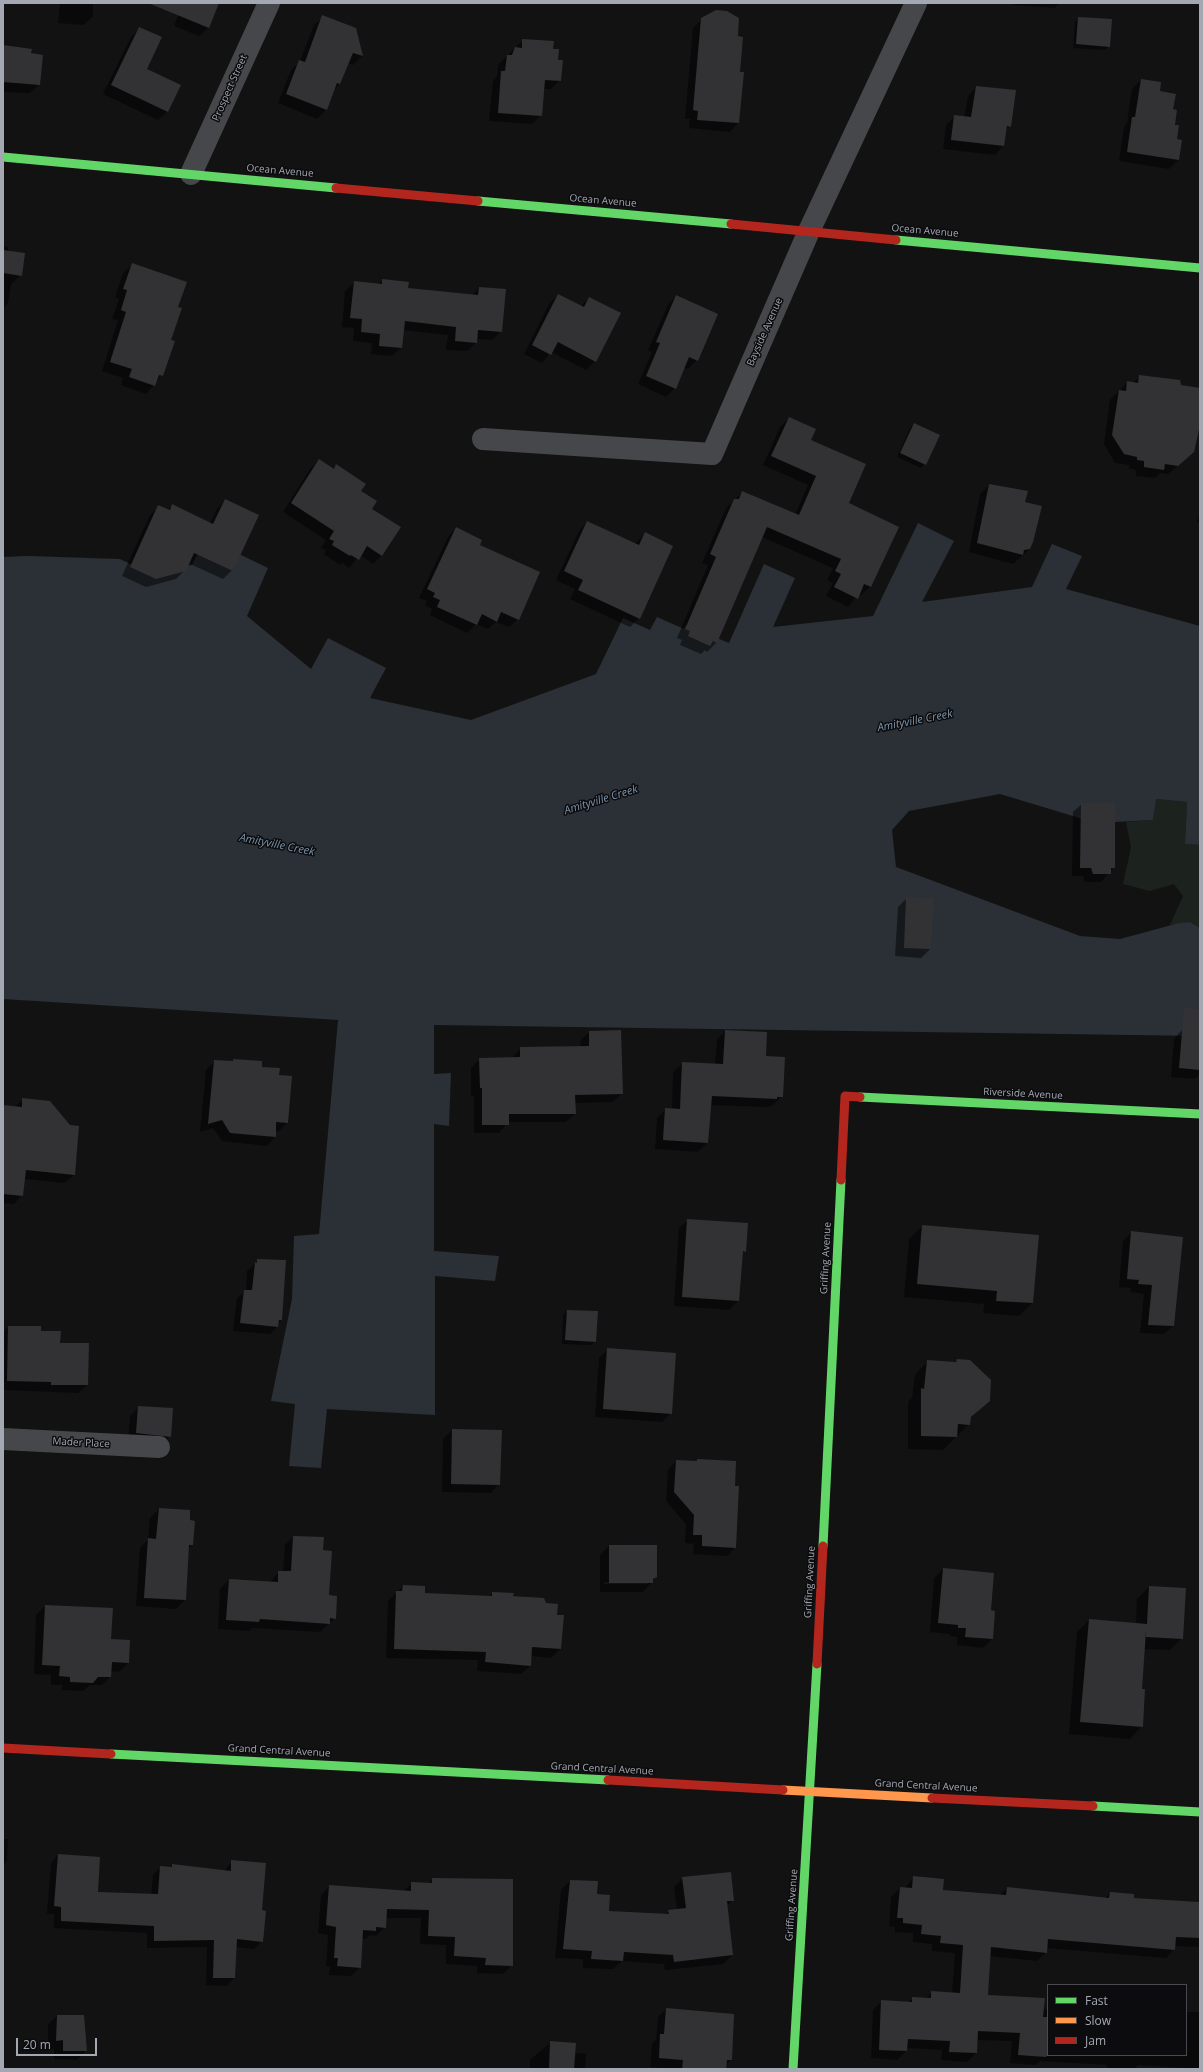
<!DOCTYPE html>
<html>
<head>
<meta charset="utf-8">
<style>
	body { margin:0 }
	#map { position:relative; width:1203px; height:2072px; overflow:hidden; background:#121212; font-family:"Open Sans",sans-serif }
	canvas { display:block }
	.frame { position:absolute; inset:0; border:4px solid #a4a8b2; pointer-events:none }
	.legend { position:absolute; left:1047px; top:1984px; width:140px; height:72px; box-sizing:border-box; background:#0c0c0e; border:1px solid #494a50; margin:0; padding:5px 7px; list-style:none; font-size:12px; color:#a4a8b2 }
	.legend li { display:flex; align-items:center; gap:8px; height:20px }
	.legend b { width:20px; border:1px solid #494a50 }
	.scale { position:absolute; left:16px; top:2038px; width:81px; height:18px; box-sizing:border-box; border:2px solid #a4a8b2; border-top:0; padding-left:5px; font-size:12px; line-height:14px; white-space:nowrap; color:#a4a8b2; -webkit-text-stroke:3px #0c0c0e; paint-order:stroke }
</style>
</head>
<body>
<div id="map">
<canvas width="1203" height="2072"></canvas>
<div class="frame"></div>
<ul class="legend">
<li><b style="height:5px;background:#63d668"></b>Fast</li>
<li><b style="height:5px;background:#ff974d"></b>Slow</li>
<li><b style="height:5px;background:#b3261e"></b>Jam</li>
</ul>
<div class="scale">20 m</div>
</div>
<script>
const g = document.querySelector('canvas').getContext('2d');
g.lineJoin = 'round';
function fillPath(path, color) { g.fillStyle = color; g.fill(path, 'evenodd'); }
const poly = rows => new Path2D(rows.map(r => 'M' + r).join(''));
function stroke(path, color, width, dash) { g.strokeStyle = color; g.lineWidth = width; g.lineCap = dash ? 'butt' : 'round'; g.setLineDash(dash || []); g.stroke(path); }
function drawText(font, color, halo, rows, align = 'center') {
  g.font = font + ' "Open Sans",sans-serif'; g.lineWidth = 3; g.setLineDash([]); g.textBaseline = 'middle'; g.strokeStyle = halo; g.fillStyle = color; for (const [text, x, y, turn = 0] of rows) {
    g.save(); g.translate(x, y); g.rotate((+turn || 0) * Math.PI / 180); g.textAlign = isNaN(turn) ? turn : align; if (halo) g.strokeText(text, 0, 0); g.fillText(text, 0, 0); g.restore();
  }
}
fillPath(poly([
	[1155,799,1187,802,1185,844,1200,845,1200,928,1190,922,1170,925,1183,896,1174,884,1150,891,1123,884,1131,847,1126,822,1153,820]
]), '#1c221d');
fillPath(poly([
	[918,523,954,541,922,602,1032,587,1052,544,1082,556,1066,589,1200,626,1200,845,1185,844,1187,802,1156,799,1153,820,1096,823,1000,794,909,811,892,830,896,867,1080,936,1120,939,1179,923,1190,922,1200,928,1200,1036,434,1025,434,1074,451,1073,449,1126,434,1124,434,1251,499,1256,495,1281,435,1276,435,1415,327,1409,321,1468,289,1466,295,1404,271,1401,292,1299,294,1236,319,1234,338,1020,3,999,3,557,27,556,120,559,145,571,192,565,199,551,237,553,268,568,247,616,311,669,328,638,386,668,370,698,471,720,596,674,623,618,650,630,657,617,684,629,686,625,729,643,764,564,795,578,773,627,873,616]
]), '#2a3036');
fillPath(poly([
	[60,3,93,3,93,16,84,25,58,23],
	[183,3,218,3,208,28,199,36,174,26],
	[1013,3,1059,3,1055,8,1013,5],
	[323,17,356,29,362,56,353,65,348,63,339,84,334,90,326,110,317,119,278,103,291,70,300,61,314,25],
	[1079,18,1109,46,1105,50,1073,48,1075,22],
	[702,19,736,37,739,73,738,123,730,132,689,128,690,119,685,119,693,28],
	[140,28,145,70,180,86,167,112,158,120,103,94,131,37],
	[523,40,552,50,557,61,560,80,551,89,543,89,541,115,532,124,489,121,493,81,497,77,498,65],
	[3,46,30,54,39,84,30,93,3,92],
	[1141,80,1158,92,1172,110,1178,160,1169,169,1119,161,1124,127,1127,123,1132,89],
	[977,87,1010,126,1005,131,1003,146,995,155,943,149,946,125,955,116,964,117,968,96],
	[3,246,8,247,8,252,21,275,11,284,8,303,3,308],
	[132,265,177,307,162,375,146,394,121,385,123,378,102,371,118,320,112,319,119,299,115,297,123,273],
	[383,280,407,289,472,295,479,288,501,331,492,340,476,339,476,343,467,351,446,350,448,335,403,330,401,348,392,356,371,354,372,343,353,341,354,328,342,327,345,291,354,283,378,285],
	[558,295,580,307,589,298,595,361,586,370,551,352,542,363,524,354,549,304],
	[676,296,697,360,688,369,684,367,675,388,666,397,638,384,652,352,648,350,668,305],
	[1140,376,1200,392,1200,426,1197,429,1193,452,1168,474,1160,473,1155,478,1136,476,1136,470,1129,468,1129,465,1115,463,1104,444,1110,400,1128,382,1133,383],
	[789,418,809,441,847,504,898,528,870,587,861,595,859,594,848,607,826,596,833,583,827,580,833,568,762,537,716,643,707,652,705,650,701,654,680,645,682,640,677,638,708,565,702,563,726,508,743,492,795,515,808,485,763,465,780,427],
	[914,424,925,464,921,468,897,457,910,428],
	[319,461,333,470,337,466,360,491,370,509,382,555,373,564,360,555,349,568,342,563,340,565,324,554,326,550,321,548,326,540,283,512,310,469],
	[989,485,1023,503,1030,549,1013,564,969,552,980,494],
	[225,500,232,570,223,579,188,563,185,570,176,579,146,587,122,576,150,515,159,506,168,510,173,505,210,523,217,509],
	[1200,511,1200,523,1197,522],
	[587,522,635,544,645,533,639,618,630,627,570,599,575,589,556,580,579,531],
	[456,528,479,545,518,619,509,627,496,622,488,629,476,624,467,633,430,615,432,609,425,605,427,601,419,598,448,537],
	[1082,804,1114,867,1101,882,1085,882,1083,876,1072,876,1073,812],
	[907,898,930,949,921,958,895,956,898,907],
	[1182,1030,1200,1032,1200,1074,1195,1079,1171,1077,1174,1039],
	[725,1031,765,1057,782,1096,773,1105,767,1107,710,1105,707,1143,698,1152,655,1149,657,1118,666,1109,672,1110,673,1072,682,1064,715,1065,717,1040],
	[589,1032,622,1093,613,1102,575,1103,575,1114,566,1122,508,1122,499,1133,474,1133,474,1096,471,1096,471,1068,480,1059,512,1058,521,1048,581,1047,580,1041],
	[233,1060,261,1068,278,1075,291,1077,287,1123,278,1132,275,1131,275,1137,267,1146,222,1141,213,1128,200,1132,206,1070,215,1061,231,1062],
	[23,1099,74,1175,65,1183,24,1179,22,1195,14,1204,3,1203,3,1106,15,1107],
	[688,1220,745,1251,741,1254,738,1301,729,1310,674,1306,679,1228],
	[923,1226,1038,1236,1032,1303,1019,1316,983,1313,984,1304,904,1297,909,1239],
	[1132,1232,1173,1326,1164,1334,1140,1333,1144,1294,1130,1292,1131,1288,1119,1287,1123,1241],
	[258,1260,281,1320,277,1327,270,1334,233,1331,237,1298,246,1291,247,1271],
	[567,1311,595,1341,591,1345,562,1344,563,1315],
	[8,1327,40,1332,59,1344,87,1385,78,1393,3,1390,3,1332],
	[608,1349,671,1413,662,1422,595,1417,599,1358],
	[957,1360,989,1400,970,1419,969,1424,943,1450,908,1449,908,1402,912,1398,915,1375,928,1361,954,1363],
	[139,1407,170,1436,161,1445,128,1442,130,1416],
	[452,1430,499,1484,491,1493,442,1492,443,1439],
	[698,1460,735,1548,727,1556,693,1554,694,1544,685,1543,686,1524,666,1501,668,1470,676,1461,696,1462],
	[159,1509,189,1511,192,1545,188,1549,185,1600,176,1609,136,1606,140,1548,148,1540,150,1518],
	[293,1537,322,1551,328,1596,335,1618,320,1632,252,1628,250,1631,218,1629,220,1589,229,1580,270,1582,279,1572,283,1572,285,1545],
	[609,1546,656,1577,643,1592,600,1592,600,1555],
	[604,1582,648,1582,648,1584,604,1584],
	[943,1569,990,1611,994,1612,992,1639,983,1648,957,1645,957,1637,950,1636,950,1634,930,1632,934,1578],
	[403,1586,424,1594,489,1596,493,1593,543,1599,556,1616,560,1649,551,1658,530,1656,530,1666,521,1674,477,1671,478,1660,386,1658,388,1601],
	[1149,1587,1182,1638,1170,1650,1144,1649,1141,1690,1142,1726,1130,1739,1069,1734,1077,1632,1089,1620,1136,1624,1137,1599],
	[45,1606,110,1640,128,1663,119,1672,110,1671,110,1677,102,1685,90,1685,83,1691,62,1690,62,1685,51,1685,51,1675,34,1674,36,1615],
	[3,1839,8,1839,7,1861,3,1865],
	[58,1855,97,1893,151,1895,153,1875,161,1867,169,1868,172,1865,224,1871,232,1861,260,1911,262,1941,254,1949,236,1947,234,1978,227,1986,206,1985,207,1947,147,1948,147,1933,54,1928,54,1914,47,1914,51,1863],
	[914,1877,942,1891,999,1896,1007,1888,1104,1899,1110,1893,1133,1899,1200,1902,1200,1947,1175,1946,1174,1949,1166,1958,1046,1948,1046,1952,1037,1961,989,1956,987,1996,1048,2010,1048,2055,1186,2055,1186,2012,1200,2012,1200,2069,1138,2065,1134,2069,1126,2069,1107,2068,1107,2065,1040,2061,1036,2065,1010,2063,1012,2041,977,2040,976,2053,967,2062,941,2060,942,2050,906,2048,906,2051,897,2060,871,2058,873,2010,882,2001,908,2002,913,1998,925,1999,932,1992,952,1993,955,1953,932,1951,932,1944,913,1942,913,1933,895,1932,895,1927,889,1926,891,1897,900,1888,905,1888],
	[683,1878,733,1900,727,1906,732,1955,723,1964,665,1970,664,1964,622,1961,613,1969,583,1968,583,1959,555,1958,561,1890,570,1881,597,1882,596,1895,608,1912,665,1915,669,1911,677,1910,674,1887],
	[433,1879,512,1965,503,1974,477,1973,477,1966,446,1964,446,1945,420,1944,421,1918,386,1918,385,1927,376,1936,370,1935,366,1939,361,1939,360,1967,351,1976,329,1975,330,1967,326,1966,328,1935,318,1933,321,1895,329,1886,404,1891,412,1883,428,1884],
	[666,2009,700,2011,731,2060,726,2065,725,2069,674,2069,650,2067,652,2044,656,2039,658,2017],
	[57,2016,84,2016,86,2051,77,2060,54,2059,54,2049,48,2049,48,2024],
	[551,2042,574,2053,586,2054,585,2068,603,2069,530,2069,530,2060]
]), '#0007');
fillPath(poly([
	[148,3,219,3,209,28],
	[716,10,727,11,739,18,738,36,743,37,740,72,744,72,739,123,697,120,698,111,693,110,701,18],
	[322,15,356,28,363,56,353,53,340,84,337,83,327,110,286,94,299,60,305,62],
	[1078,17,1112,19,1110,47,1076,44],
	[139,27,162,37,147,69,181,85,168,112,111,85],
	[522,39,554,41,553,49,559,49,558,60,563,60,561,81,545,80,542,116,498,113,501,71,505,71,507,55,512,55,515,47,522,48],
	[3,45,32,49,31,53,43,55,40,85,3,82],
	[1141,79,1161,82,1160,91,1176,94,1173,109,1177,110,1175,125,1179,125,1177,139,1182,140,1179,160,1127,152,1132,117,1135,117],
	[976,86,1016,90,1011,127,1007,126,1004,146,951,140,954,115,971,117],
	[3,250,25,253,22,276,3,273],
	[132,263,187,282,178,307,182,308,171,340,175,341,163,376,159,375,155,386,129,377,132,369,110,362,126,312,121,310,127,290,123,289],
	[382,279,409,282,408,288,478,295,479,287,506,289,502,332,478,330,477,343,455,341,456,327,405,321,402,348,379,346,380,334,361,332,362,319,350,318,354,281,382,284],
	[558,294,584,307,589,297,621,313,596,362,558,342,551,355,532,345],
	[676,295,718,314,698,361,689,357,676,389,646,376,660,343,656,342],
	[1139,375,1180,380,1181,385,1200,388,1200,425,1194,452,1178,466,1165,464,1164,470,1144,467,1144,461,1137,460,1137,457,1124,454,1112,435,1119,390,1126,391,1127,381,1138,383],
	[789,417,816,429,811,440,866,464,849,503,899,527,871,587,864,584,858,599,834,587,841,574,835,571,841,559,767,527,717,643,713,641,710,646,688,636,690,631,685,629,716,557,710,554,734,499,739,499,742,491,799,515,816,476,771,456],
	[914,423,940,435,926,465,900,453],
	[319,459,334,469,336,464,366,484,361,491,377,501,372,509,401,527,382,556,367,546,359,560,351,555,350,556,332,545,334,541,329,539,334,531,291,503],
	[989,484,1028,491,1025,502,1042,506,1033,542,1030,549,1024,550,1023,555,977,543],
	[225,499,259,515,233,571,194,553,186,571,156,579,130,567,158,505,170,510,172,504,213,524],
	[587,521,639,545,645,532,673,546,640,619,578,590,583,580,564,571],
	[456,527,482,540,480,545,540,572,519,620,501,612,497,622,482,614,477,625,437,607,440,600,433,597,435,593,427,589],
	[1081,803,1115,803,1115,868,1111,868,1111,874,1093,874,1091,868,1080,868],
	[906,897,934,898,931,949,904,948],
	[1184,1008,1200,1009,1200,1070,1179,1068],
	[621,1030,623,1094,575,1095,576,1114,509,1114,509,1125,482,1125,482,1088,480,1088,479,1058,520,1057,520,1047,589,1046,589,1031],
	[725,1030,767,1032,766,1056,785,1057,783,1097,777,1097,777,1099,712,1096,708,1143,663,1140,665,1108,680,1109,682,1062,723,1064],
	[233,1059,262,1061,262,1067,280,1068,279,1075,292,1076,288,1123,276,1122,276,1137,230,1133,222,1120,208,1124,214,1060,233,1061],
	[22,1098,50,1101,70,1125,79,1126,75,1175,26,1170,23,1196,3,1194,3,1105,22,1107],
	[687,1219,748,1223,746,1252,743,1251,739,1301,682,1297],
	[922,1225,1039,1235,1033,1303,996,1301,997,1291,917,1284],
	[1131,1231,1183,1237,1174,1326,1148,1325,1152,1285,1138,1284,1139,1280,1127,1279],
	[257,1259,286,1260,282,1320,279,1320,278,1327,240,1323,244,1290,252,1290,255,1262,257,1263],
	[567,1310,598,1311,596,1342,565,1340],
	[8,1326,41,1326,41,1331,61,1331,60,1343,89,1343,88,1385,51,1385,51,1382,7,1381],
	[607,1348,676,1353,672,1414,603,1409],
	[957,1359,970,1360,991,1380,990,1401,971,1417,970,1425,958,1424,957,1437,921,1436,921,1388,924,1389,927,1360,956,1362],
	[138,1406,173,1408,171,1437,136,1433],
	[452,1429,502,1430,500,1485,451,1484],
	[697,1459,736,1461,735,1486,739,1486,736,1548,702,1546,702,1535,693,1535,694,1515,674,1492,676,1460,697,1461],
	[159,1508,190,1510,190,1520,195,1521,193,1545,189,1545,186,1600,144,1598,148,1538,156,1539],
	[293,1536,324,1537,323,1550,332,1551,329,1595,337,1596,336,1619,330,1618,330,1624,260,1619,259,1622,226,1620,229,1579,278,1582,278,1571,291,1571],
	[609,1545,657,1545,657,1577,653,1579,653,1583,609,1583],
	[943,1568,994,1573,991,1610,995,1611,993,1639,965,1637,966,1628,958,1628,958,1625,938,1623],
	[403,1585,425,1586,425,1593,492,1596,492,1592,514,1593,513,1596,544,1598,546,1603,558,1604,557,1615,564,1615,561,1649,532,1647,531,1666,485,1662,486,1652,394,1649,396,1591,402,1591],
	[1149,1586,1186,1588,1183,1639,1146,1637,1146,1631,1142,1689,1145,1689,1143,1727,1080,1722,1089,1619,1147,1624],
	[45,1605,113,1608,111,1639,130,1640,129,1663,112,1662,111,1677,98,1677,93,1683,70,1682,70,1677,59,1676,60,1666,42,1665],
	[58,1854,100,1857,98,1892,158,1894,160,1866,172,1867,172,1864,231,1871,231,1860,266,1863,262,1910,266,1911,263,1942,237,1939,235,1978,213,1978,214,1940,154,1941,154,1926,61,1921,61,1907,54,1906],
	[731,1872,734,1901,727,1901,733,1955,674,1962,673,1955,624,1952,623,1961,591,1959,592,1951,563,1949,570,1880,598,1881,597,1894,610,1895,609,1911,669,1914,668,1910,686,1908,682,1877],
	[913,1876,944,1879,943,1890,1006,1895,1007,1887,1109,1898,1110,1892,1134,1894,1134,1898,1200,1902,1200,1938,1176,1937,1175,1950,1048,1939,1047,1953,991,1947,988,1995,1045,1998,1043,2017,1048,2017,1048,2053,1046,2057,1018,2055,1020,2033,978,2031,977,2053,949,2052,950,2041,908,2039,907,2051,879,2050,881,2000,912,2002,912,1997,931,1998,931,1991,960,1993,963,1945,940,1943,941,1936,921,1934,922,1925,903,1923,903,1918,897,1918,900,1887,912,1888],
	[432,1878,513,1879,513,1966,485,1965,486,1958,454,1956,455,1937,428,1936,429,1910,387,1909,386,1928,376,1927,376,1931,363,1930,361,1968,337,1966,338,1958,334,1958,336,1927,326,1925,329,1885,411,1891,411,1882,432,1883],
	[666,2008,734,2014,732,2060,727,2060,726,2069,682,2069,683,2060,659,2058,660,2034,664,2034],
	[57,2015,84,2015,87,2051,63,2051,63,2040,56,2041],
	[550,2041,576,2043,574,2069,549,2069]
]), '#323235');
stroke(poly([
	[191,174,269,3],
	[483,439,712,454,809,231,916,3],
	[3,1439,159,1447]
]), '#46474b', 22);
stroke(poly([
	[3,157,336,188],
	[478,201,731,224],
	[896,240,1200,268],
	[860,1097,1200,1114],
	[823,1546,841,1180],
	[111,1754,608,1780],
	[1093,1806,1200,1812],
	[793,2069,817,1664]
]), '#63d668', 9);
stroke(poly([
	[783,1790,932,1798]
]), '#ff974d', 9);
stroke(poly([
	[336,188,478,201],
	[731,224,896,240],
	[841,1180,845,1096,860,1097],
	[817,1664,823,1546],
	[3,1748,111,1754],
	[608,1780,783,1790],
	[932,1798,1093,1806]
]), '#b3261e', 9);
drawText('10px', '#a4a8b2', '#0c0c0e', [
	["Prospect Street",230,88,-66],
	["Ocean Avenue",280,171,5],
	["Ocean Avenue",603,201,5],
	["Ocean Avenue",925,231,5],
	["Bayside Avenue",765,332,-66],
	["Riverside Avenue",1023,1094,3],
	["Griffing Avenue",826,1258,-87],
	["Mader Place",81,1443,3],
	["Griffing Avenue",810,1582,-87],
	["Grand Central Avenue",279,1751,3],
	["Grand Central Avenue",602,1769,3],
	["Grand Central Avenue",926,1786,3],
	["Griffing Avenue",792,1905,-86]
]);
drawText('italic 11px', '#7d94ab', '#0c0c0e', [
	["Amityville Creek",915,721,-11],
	["Amityville Creek",601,800,-17],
	["Amityville Creek",277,845,11]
]);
</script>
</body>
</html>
